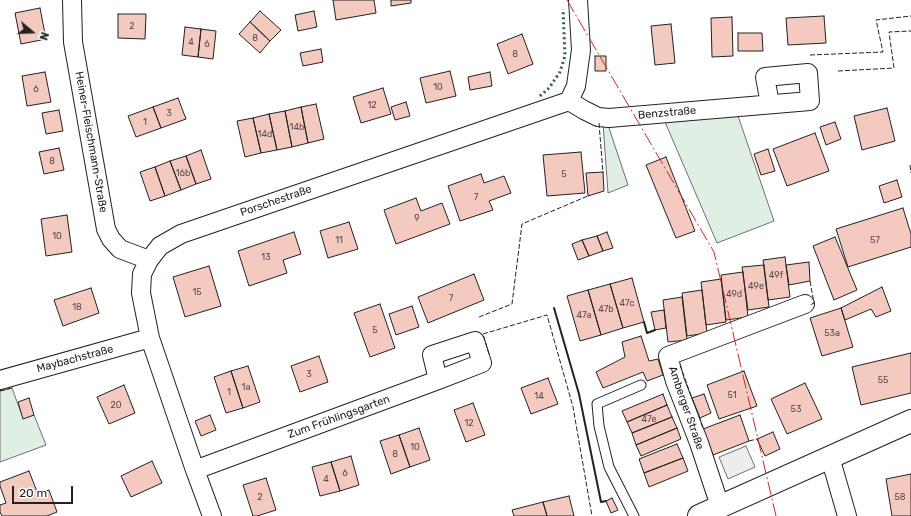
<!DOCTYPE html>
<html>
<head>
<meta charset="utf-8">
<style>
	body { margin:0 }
	#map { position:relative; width:911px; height:516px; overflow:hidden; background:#fff; font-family:Rubik,sans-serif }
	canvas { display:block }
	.north { position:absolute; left:12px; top:12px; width:40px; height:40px; -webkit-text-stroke:3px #fff; paint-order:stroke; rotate:109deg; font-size:11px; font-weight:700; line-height:16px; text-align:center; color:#222 }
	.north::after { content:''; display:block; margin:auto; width:14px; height:18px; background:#222; clip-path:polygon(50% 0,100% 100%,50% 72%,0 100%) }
	.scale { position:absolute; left:12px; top:486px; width:61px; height:18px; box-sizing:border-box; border:2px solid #222; border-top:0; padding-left:5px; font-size:12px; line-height:14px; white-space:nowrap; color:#222; -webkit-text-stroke:3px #fff; paint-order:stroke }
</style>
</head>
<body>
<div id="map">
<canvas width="911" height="516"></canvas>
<div class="north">N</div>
<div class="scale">20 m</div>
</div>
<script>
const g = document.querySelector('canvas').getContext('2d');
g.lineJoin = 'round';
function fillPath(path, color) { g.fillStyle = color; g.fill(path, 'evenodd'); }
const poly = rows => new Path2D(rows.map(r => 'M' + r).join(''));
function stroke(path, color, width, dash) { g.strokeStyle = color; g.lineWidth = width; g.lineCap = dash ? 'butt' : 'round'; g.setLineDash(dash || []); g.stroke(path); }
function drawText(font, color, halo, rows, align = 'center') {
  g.font = font + ' Rubik,sans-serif'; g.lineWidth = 3; g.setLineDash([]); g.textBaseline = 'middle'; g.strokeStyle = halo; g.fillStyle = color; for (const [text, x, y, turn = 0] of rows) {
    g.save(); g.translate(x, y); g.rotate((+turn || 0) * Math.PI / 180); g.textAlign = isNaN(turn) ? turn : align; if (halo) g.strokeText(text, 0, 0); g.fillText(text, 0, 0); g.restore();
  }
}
const green = poly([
	[737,113,774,221,717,243,665,122,737,113],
	[607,122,628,185,608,193,603,123,607,122],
	[12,388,23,418,34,415,46,445,0,462,0,391,12,388]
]);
fillPath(green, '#e0efe3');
stroke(green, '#6f6f6f', 1);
const parking = poly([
	[746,446,755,467,728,479,719,457,746,446]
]);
fillPath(parking, '#ededed');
stroke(parking, '#6f6f6f', 1);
const building = poly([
	[333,0,374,0,376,13,336,20,333,0],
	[391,0,411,0,411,3,391,6,391,0],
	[40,8,46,39,21,44,15,13,40,8],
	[260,11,281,30,270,41,250,22,260,11],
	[314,11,317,27,298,31,295,15,314,11],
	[118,14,146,14,145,39,118,38,118,14],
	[824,16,826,43,788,45,786,18,824,16],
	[732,17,733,56,712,57,711,18,732,17],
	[250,22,270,41,260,53,239,34,250,22],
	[671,24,675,63,655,65,651,26,671,24],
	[185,27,201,29,198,57,182,55,185,27],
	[201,29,216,31,213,59,198,57,201,29],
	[738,33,762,33,763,51,738,51,738,33],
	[522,34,533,64,508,74,497,44,522,34],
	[321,49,323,62,303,66,300,53,321,49],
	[595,56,606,56,606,71,595,71,595,56],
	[450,71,456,96,426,103,420,78,450,71],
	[45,72,51,102,27,106,22,76,45,72],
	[490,72,492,86,470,90,468,77,490,72],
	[383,88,391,114,361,123,353,97,383,88],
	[178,98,186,119,161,128,153,107,178,98],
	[406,102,410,116,395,120,391,107,406,102],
	[316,104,324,139,308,143,301,107,316,104],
	[153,107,161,128,136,137,128,116,153,107],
	[301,107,308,143,292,147,285,111,301,107],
	[887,108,895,141,862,150,854,116,887,108],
	[59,110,63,131,46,134,42,113,59,110],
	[285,111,292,147,277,150,269,114,285,111],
	[269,114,277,150,261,153,253,118,269,114],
	[253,118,261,153,245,157,237,121,253,118],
	[835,122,841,139,826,145,820,127,835,122],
	[815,133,829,171,787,186,773,149,815,133],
	[59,148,64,170,44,174,39,152,59,148],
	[768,149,775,171,761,175,754,154,768,149],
	[201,150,211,179,196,184,186,156,201,150],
	[581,152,585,193,547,196,543,155,581,152],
	[186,156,196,184,181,190,170,161,186,156],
	[666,157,695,231,676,238,646,165,666,157],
	[170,161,181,190,165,196,155,167,170,161],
	[155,167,165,196,150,201,140,172,155,167],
	[603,172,604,191,588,196,586,173,603,172],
	[481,174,484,183,504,176,511,193,489,201,493,210,460,221,448,186,481,174],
	[897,180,902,197,884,203,879,186,897,180],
	[416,198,421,211,442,203,450,224,396,244,384,210,416,198],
	[903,208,911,234,911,247,848,267,836,229,903,208],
	[67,215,72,252,46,256,41,219,67,215],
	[349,222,358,249,328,258,320,231,349,222],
	[294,232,301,254,283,260,287,273,249,286,238,251,294,232],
	[607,232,613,248,603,251,597,236,607,232],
	[597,236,603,251,589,256,582,240,597,236],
	[835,237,857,290,834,300,813,246,835,237],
	[582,240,589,256,578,260,572,244,582,240],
	[785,257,790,297,768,300,763,260,785,257],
	[809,262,810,281,789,285,786,265,809,262],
	[764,265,769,307,748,310,742,267,764,265],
	[209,266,221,306,185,317,173,277,209,266],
	[743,272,748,317,726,320,721,275,743,272],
	[474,274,484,300,428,323,418,297,474,274],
	[632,278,644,322,623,328,610,284,632,278],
	[721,279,726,322,706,325,701,282,721,279],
	[610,284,623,328,601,335,588,290,610,284],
	[882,287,891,311,876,317,871,309,845,320,841,308,882,287],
	[91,288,99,313,63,326,54,300,91,288],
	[588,290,601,335,580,341,567,296,588,290],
	[702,290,707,333,687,336,682,293,702,290],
	[682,297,687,340,668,342,663,300,682,297],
	[380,304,395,348,370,357,354,313,380,304],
	[412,306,419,327,396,335,389,314,412,306],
	[841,308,853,347,822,356,810,318,841,308],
	[664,310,666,328,655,330,651,312,664,310],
	[641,336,649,361,658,359,663,375,647,381,643,372,603,388,596,372,625,357,622,342,641,336],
	[911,353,911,393,861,405,852,367,911,353],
	[319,356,328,382,300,392,291,366,319,356],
	[248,366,260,402,243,408,231,371,248,366],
	[231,371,243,408,226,413,214,377,231,371],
	[744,371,757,406,719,419,707,385,744,371],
	[548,378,558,404,531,414,521,388,548,378],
	[805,383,822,419,787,434,771,399,805,383],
	[124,385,135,413,109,424,97,397,124,385],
	[663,394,667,405,627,422,622,411,663,394],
	[704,394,711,413,700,418,692,398,704,394],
	[29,398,34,415,23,419,18,402,29,398],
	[473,403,485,435,466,442,454,410,473,403],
	[667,405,672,417,632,433,627,422,667,405],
	[210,415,216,430,201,436,195,421,210,415],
	[740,415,749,441,713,455,703,429,740,415],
	[672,417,677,428,636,445,632,433,672,417],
	[419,428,430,460,410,467,399,435,419,428],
	[677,428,681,439,641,456,636,445,677,428],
	[773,432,780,449,765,456,757,439,773,432],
	[399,435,410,467,391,474,380,441,399,435],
	[677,444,683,458,644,473,639,459,677,444],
	[351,456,359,485,340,491,331,462,351,456],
	[683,458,688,471,649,487,644,473,683,458],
	[152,461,162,483,131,497,121,476,152,461],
	[331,462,340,491,320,496,312,467,331,462],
	[29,471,38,494,49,490,57,512,47,516,2,516,0,512,0,505,6,503,0,486,0,482,29,471],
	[911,474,911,516,892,516,886,479,911,474],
	[266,478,276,510,257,516,253,516,243,485,266,478],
	[569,496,574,516,547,516,543,502,569,496],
	[612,498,618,510,611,513,606,501,612,498],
	[543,502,547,516,514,516,512,510,543,502]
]);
fillPath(building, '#f3c9c0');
stroke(building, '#222', 1);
const lane = poly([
	[634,516,609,467,599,426,597,404,641,385]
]);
const street = poly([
	[72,0,73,42,106,229,111,239,120,249,149,260],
	[569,101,584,110,598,117,609,118,810,101,808,73,765,77,770,104],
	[0,380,150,338],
	[830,457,847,516],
	[195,470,438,380,482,363,475,341,432,355,438,380],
	[720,506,699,443,675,381,668,356,805,304],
	[212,516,195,470,150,338,141,293,142,274,149,260,160,246,181,234,569,101,576,86,581,50,578,0]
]);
const secondary = poly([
	[699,516,911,421]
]);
stroke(lane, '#222', 11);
stroke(street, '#222', 20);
stroke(secondary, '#222', 24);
stroke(lane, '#fff', 9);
stroke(street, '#fff', 18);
stroke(secondary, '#fff', 22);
stroke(poly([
	[540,96,549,88,560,72,565,56,563,9]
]), '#2f5e38', 3, [2, 3]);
stroke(poly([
	[810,55,883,52,876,20,911,16],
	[838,71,894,68,889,32,911,31],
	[599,123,603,173],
	[910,165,911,173],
	[810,281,814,303,810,305],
	[479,317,512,304,522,224,590,195],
	[489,354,483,334,547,315,573,407,592,516],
	[680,365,693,401],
	[0,391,12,388],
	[699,416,703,429],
	[749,441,757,439]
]), '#222', 1, [5, 2]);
stroke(poly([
	[554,308,579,394,601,502,606,501],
	[644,322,647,333,655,330]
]), '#222', 2);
stroke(poly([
	[567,0,714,252,776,516]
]), '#c62828', 1, [14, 3, 2, 3]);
drawText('9px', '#564c4a', null, [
	["2",132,26],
	["8",255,38],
	["4",191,42],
	["6",207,44],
	["8",515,54],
	["10",438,87],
	["6",36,89],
	["12",372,105],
	["3",169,113],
	["1",145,122],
	["14b",297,127],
	["14d",265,134],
	["8",52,161],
	["16b",183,173],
	["5",564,174],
	["7",476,197],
	["9",417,218],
	["10",57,236],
	["11",339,240],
	["57",875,240],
	["13",266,257],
	["49f",776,275],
	["49e",756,286],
	["15",197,292],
	["49d",734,294],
	["7",451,298],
	["47c",627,303],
	["18",77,307],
	["47b",606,309],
	["47a",584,315],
	["5",375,330],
	["53a",832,333],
	["3",309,374],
	["55",883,380],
	["1a",246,387],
	["1",229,392],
	["51",732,395],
	["14",539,396],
	["20",116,405],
	["53",796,409],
	["47e",649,419],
	["12",469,423],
	["10",415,447],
	["8",395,454],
	["6",345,473],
	["4",326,479],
	["2",260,497],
	["58",900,497]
]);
drawText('11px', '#222', '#fff', [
	["Benzstraße",667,113,-5],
	["Heiner-Fleischmann-Straße",91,142,80],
	["Porschestraße",276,201,-19],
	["Maybachstraße",75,359,-15],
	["Amberger Straße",686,408,71],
	["Zum Frühlingsgarten",339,417,-20]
]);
</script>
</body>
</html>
